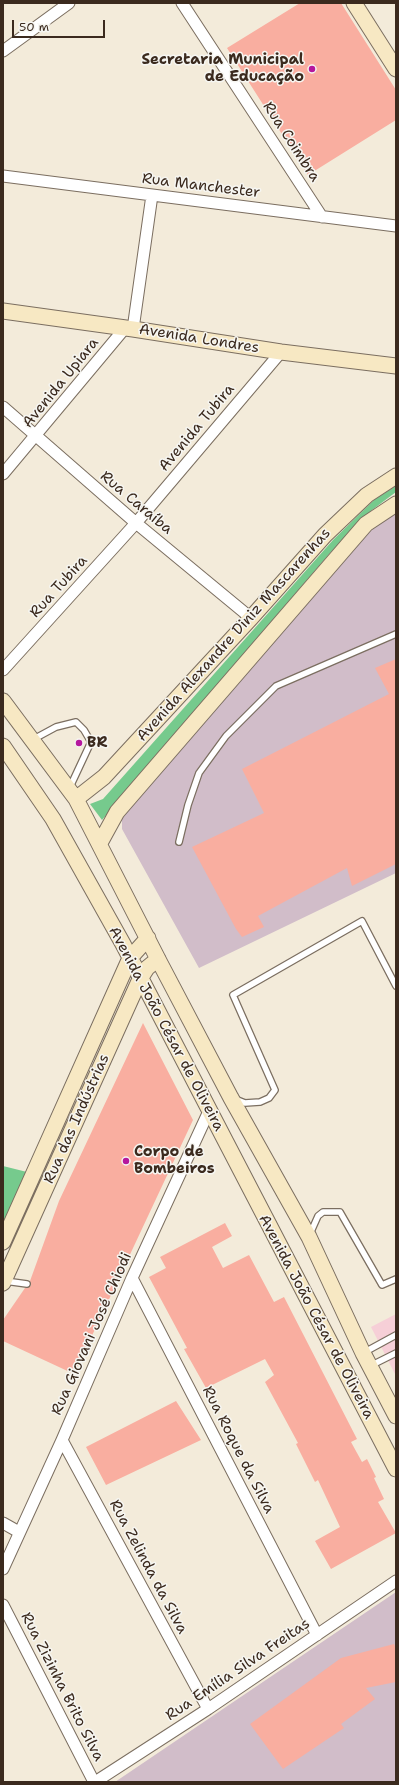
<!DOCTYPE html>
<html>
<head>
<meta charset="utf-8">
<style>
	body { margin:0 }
	#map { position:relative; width:399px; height:1785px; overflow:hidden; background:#f3ebda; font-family:"Shantell Sans",sans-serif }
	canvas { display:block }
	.frame { position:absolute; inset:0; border:4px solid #3b2a1e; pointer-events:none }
	.scale { position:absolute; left:12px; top:20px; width:93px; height:18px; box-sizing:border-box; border:2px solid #3b2a1e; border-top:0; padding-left:5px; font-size:12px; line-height:14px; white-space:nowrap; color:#3b2a1e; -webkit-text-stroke:3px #f6f6f2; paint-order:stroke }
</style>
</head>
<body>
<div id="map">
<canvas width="399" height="1785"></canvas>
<div class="frame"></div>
<div class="scale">50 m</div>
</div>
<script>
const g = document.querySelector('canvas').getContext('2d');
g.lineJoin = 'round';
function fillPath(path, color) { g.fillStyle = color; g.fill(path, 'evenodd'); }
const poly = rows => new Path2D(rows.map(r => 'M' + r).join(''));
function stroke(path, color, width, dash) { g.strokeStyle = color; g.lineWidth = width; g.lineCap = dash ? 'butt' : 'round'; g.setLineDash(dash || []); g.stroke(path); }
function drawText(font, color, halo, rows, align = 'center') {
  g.font = font + ' "Shantell Sans",sans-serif'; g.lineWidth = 3; g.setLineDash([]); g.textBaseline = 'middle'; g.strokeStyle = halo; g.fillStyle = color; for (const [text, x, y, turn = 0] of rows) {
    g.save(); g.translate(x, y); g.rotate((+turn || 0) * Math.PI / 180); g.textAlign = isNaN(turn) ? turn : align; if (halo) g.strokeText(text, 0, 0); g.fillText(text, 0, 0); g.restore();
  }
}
fillPath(poly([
	[396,1314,396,1376,371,1327]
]), '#f6cfd7');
fillPath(poly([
	[396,512,396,873,199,968,122,829,122,815,358,542,376,526],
	[396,1592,396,1782,115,1782]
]), '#d1bdc9');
fillPath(poly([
	[396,486,396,492,372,510,330,553,102,820,90,804,103,799,333,540,375,499],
	[3,1166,31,1173,3,1234]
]), '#76ca8d');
fillPath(poly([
	[300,3,341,3,396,90,396,120,308,175,227,48],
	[396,659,396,864,352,886,347,868,258,916,264,927,242,937,236,929,192,847,264,813,242,769,389,694,375,668],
	[143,1023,193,1120,74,1374,3,1341,3,1320,25,1288,31,1286,30,1281,59,1201],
	[225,1223,232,1236,212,1247,223,1268,249,1255,274,1302,284,1297,357,1439,351,1442,362,1462,367,1459,376,1477,374,1478,384,1499,378,1502,396,1533,331,1569,315,1541,340,1527,318,1480,315,1482,296,1444,298,1443,265,1382,274,1375,265,1359,206,1388,184,1349,187,1348,149,1277,166,1268,160,1257],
	[176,1401,201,1440,106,1485,86,1447],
	[394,1644,396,1649,396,1682,366,1688,375,1699,341,1724,344,1728,283,1769,250,1724,341,1658]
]), '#f9aea0');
const lane = poly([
	[32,740,56,727,76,722,84,730,91,742,70,787],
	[179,842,188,805,199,773,226,736,276,686,396,634],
	[235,1099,245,1103,260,1102,269,1098,275,1090,233,995,362,921,396,986],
	[310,1234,318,1216,323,1212,340,1212,382,1285,396,1279],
	[5,1281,27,1284],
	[363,1353,396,1335],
	[370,1366,396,1353]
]);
const street = poly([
	[182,3,322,217],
	[3,51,69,3],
	[3,176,396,226],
	[133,329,152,195],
	[3,407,136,523,251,618],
	[3,474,125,328],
	[3,670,136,523,281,352],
	[132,1278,317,1635],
	[62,1440,208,1709],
	[3,1523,19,1532],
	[3,1569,62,1440,132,1278,209,1111],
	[3,1605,94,1782],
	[95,1782,208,1709,396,1581]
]);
const secondary = poly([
	[354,3,396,69],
	[3,311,133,329,281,352,396,366],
	[3,701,76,799,160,963,231,1098,309,1237,363,1353,396,1416],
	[3,746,53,819,123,944,396,1469],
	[76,799,104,777,251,618,325,535,367,495,396,476],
	[100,843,117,812,366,524,396,504],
	[3,1242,130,958,148,938],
	[3,1283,140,979,147,968,158,959]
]);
stroke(lane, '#7b6e60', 8);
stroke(street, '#7b6e60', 13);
stroke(secondary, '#7b6e60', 17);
stroke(lane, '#fff', 5.5);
stroke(street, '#fff', 11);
stroke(secondary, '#f7e8c3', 15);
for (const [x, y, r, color] of [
	[312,69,4,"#b5179e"],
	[79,743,4,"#b5179e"],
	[126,1161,4,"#b5179e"]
]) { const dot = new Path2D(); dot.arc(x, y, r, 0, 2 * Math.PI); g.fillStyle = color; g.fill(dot); stroke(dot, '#f6f6f2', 1.5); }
drawText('bold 15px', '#3b2a1e', '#f6f6f2', [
	["Secretaria Municipal",304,60,"right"],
	["de Educação",304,77,"right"],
	["BR",87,743],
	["Corpo de",134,1152],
	["Bombeiros",134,1169]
], 'left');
drawText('15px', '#3b2a1e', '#f6f6f2', [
	["Rua Coimbra",291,142,57],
	["Rua Manchester",201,186,7],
	["Avenida Londres",199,339,9],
	["Avenida Upiara",61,383,-51],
	["Avenida Tubira",197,428,-50],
	["Rua Caraíba",136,503,40],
	["Rua Tubira",59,587,-48],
	["Avenida Alexandre Diniz Mascarenhas",234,635,-48],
	["Avenida João César de Oliveira",166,1029,62],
	["Rua das Indústrias",77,1119,-66],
	["Avenida João César de Oliveira",316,1317,62],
	["Rua Giovani José Chiodi",92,1334,-66],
	["Rua Roque da Silva",238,1450,63],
	["Rua Zelinda da Silva",148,1567,62],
	["Rua Emília Silva Freitas",238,1670,-34],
	["Rua Zizinha Brito Silva",62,1687,63]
]);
</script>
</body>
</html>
